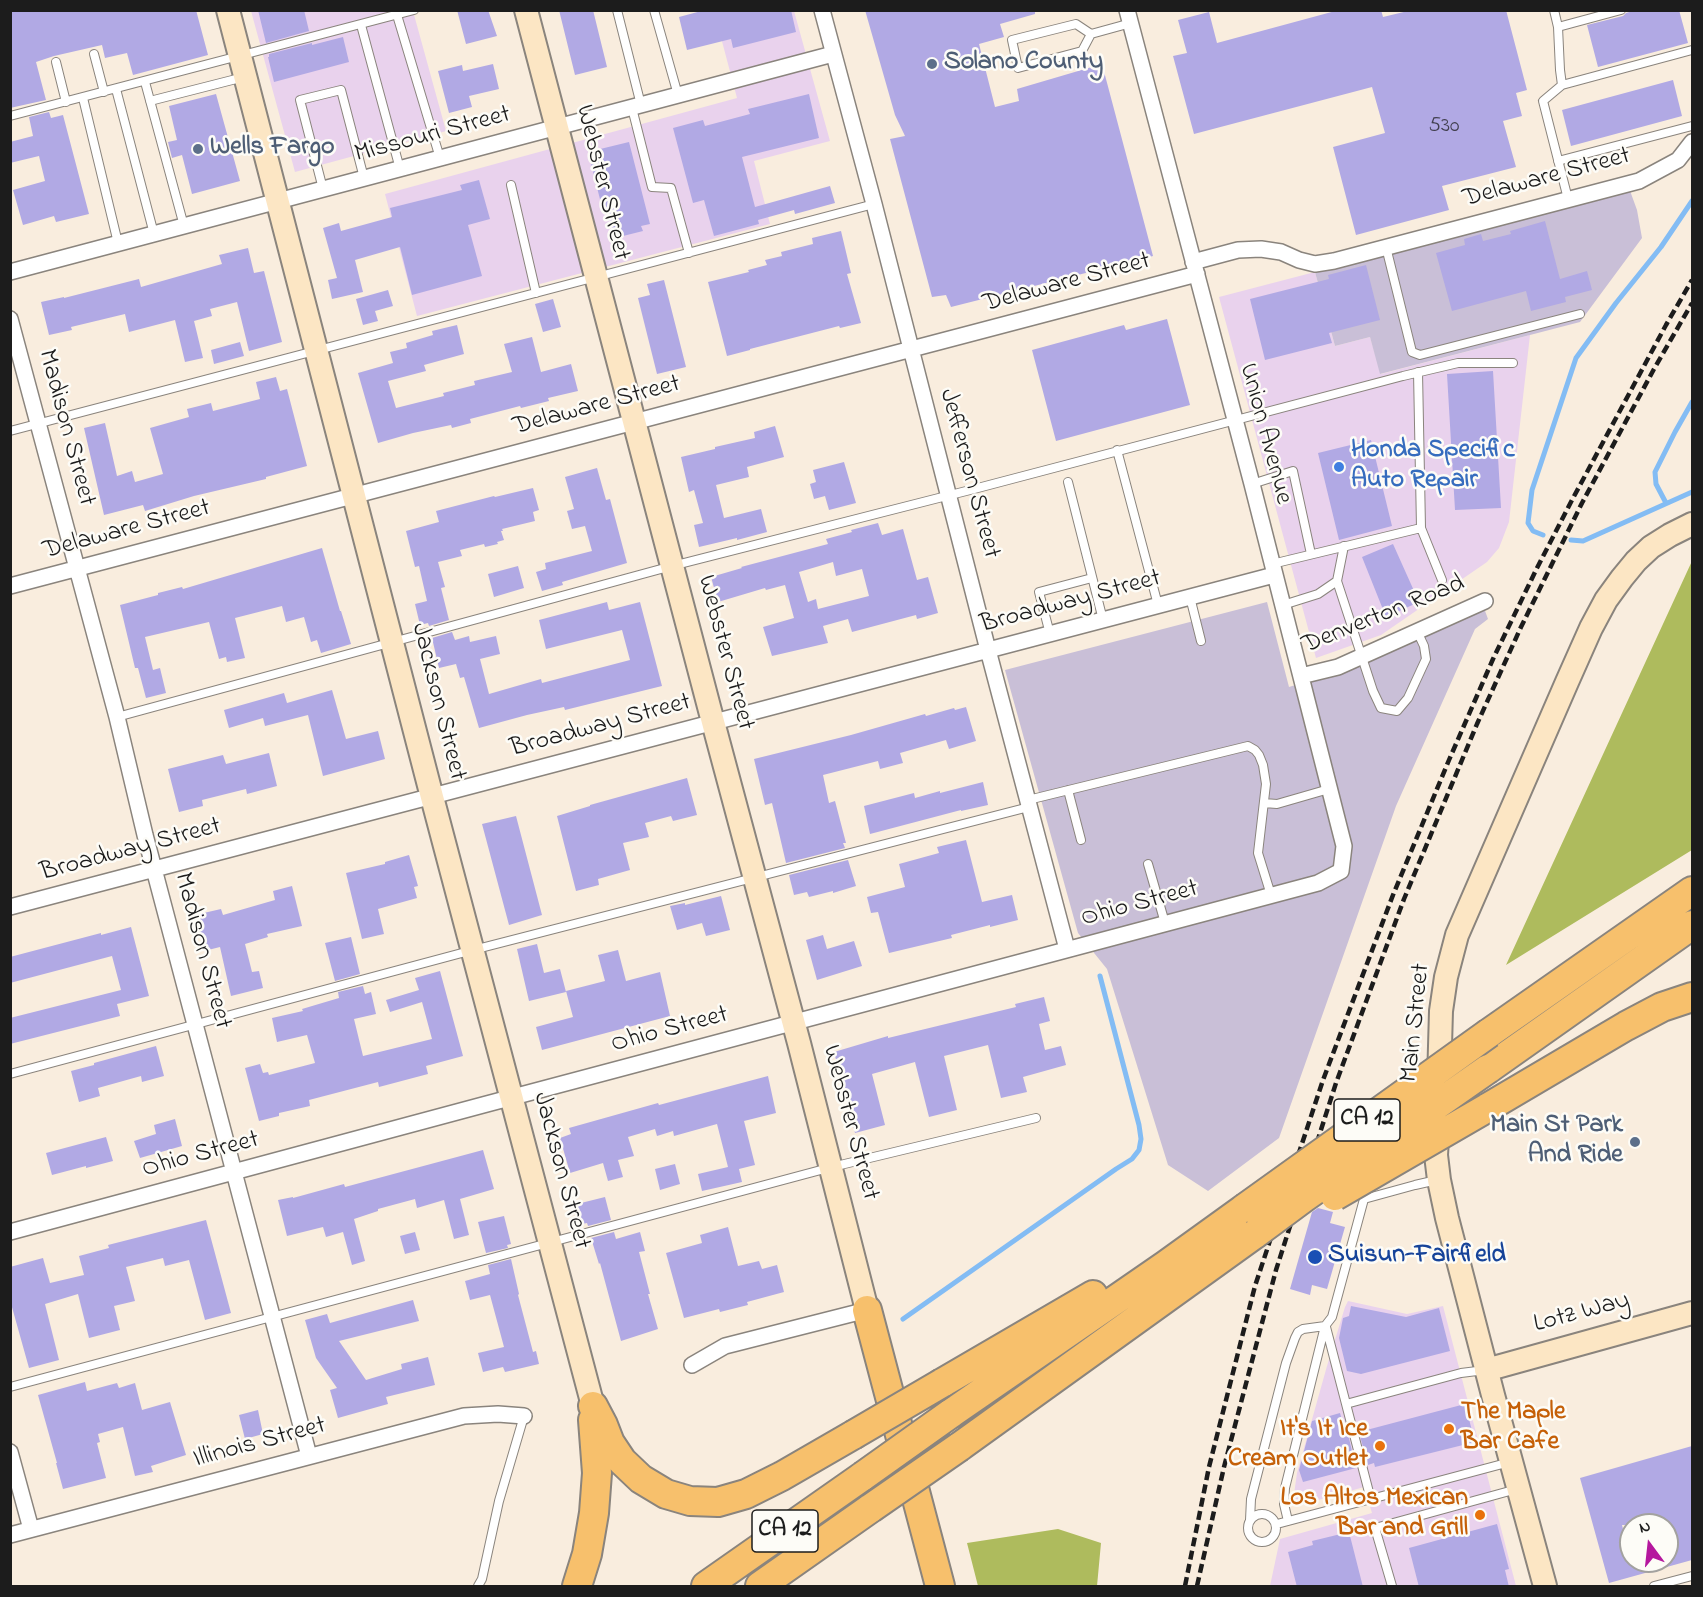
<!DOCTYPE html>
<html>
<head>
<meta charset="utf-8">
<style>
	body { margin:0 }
	#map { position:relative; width:1703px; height:1597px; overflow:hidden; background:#f9edde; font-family:"Indie Flower",sans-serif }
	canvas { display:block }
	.frame { position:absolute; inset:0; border:12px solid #1c1c1c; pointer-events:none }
	.north { position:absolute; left:1619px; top:1513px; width:60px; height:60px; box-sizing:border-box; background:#fdfcf7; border:2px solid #a3a29f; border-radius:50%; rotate:345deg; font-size:16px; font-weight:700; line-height:24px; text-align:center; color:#1c1c1c }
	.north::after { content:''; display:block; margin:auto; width:21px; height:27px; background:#b5179e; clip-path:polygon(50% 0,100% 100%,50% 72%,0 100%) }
</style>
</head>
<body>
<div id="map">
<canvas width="1703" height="1597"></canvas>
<div class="frame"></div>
<div class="north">N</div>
</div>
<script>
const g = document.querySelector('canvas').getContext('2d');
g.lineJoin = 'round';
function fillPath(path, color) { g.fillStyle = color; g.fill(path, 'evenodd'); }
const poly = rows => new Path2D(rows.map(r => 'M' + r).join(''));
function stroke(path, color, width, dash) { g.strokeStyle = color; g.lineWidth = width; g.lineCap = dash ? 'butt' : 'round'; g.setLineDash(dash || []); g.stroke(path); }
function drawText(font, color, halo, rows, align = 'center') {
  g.font = font + ' "Indie Flower",sans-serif'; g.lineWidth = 5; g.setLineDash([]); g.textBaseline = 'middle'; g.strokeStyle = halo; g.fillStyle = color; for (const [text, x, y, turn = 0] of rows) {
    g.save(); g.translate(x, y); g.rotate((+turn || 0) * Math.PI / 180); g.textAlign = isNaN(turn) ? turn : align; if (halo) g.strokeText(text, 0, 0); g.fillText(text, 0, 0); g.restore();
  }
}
fillPath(poly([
	[251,11,413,11,446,131,295,172],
	[714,11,794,11,830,141,754,161,770,224,417,316,385,194,737,98],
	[1315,272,1335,346,1370,337,1381,374,1530,335,1509,522,1499,548,1487,562,1381,635,1316,658,1219,297],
	[1348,1301,1407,1314,1443,1306,1516,1586,1270,1586,1280,1539,1372,1513,1364,1487,1308,1503,1301,1502,1295,1499,1294,1494,1297,1473,1327,1366,1345,1307]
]), '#e9d2ed');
fillPath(poly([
	[1629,188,1637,210,1642,238,1580,322,1380,374,1370,337,1335,346,1315,272],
	[1481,600,1488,619,1475,629,1396,806,1279,1138,1208,1191,1168,1165,1107,969,1078,933,1005,670,1267,602,1289,687,1343,670]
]), '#c9bfd7');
fillPath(poly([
	[1692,561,1692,850,1506,965],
	[1058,1529,1101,1543,1097,1586,978,1586,967,1543]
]), '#aebb5d');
stroke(poly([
	[1666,503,1656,484,1655,472,1675,432,1692,402],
	[1543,535,1533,531,1528,523,1532,490,1576,358,1616,303,1661,247,1692,201],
	[1571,540,1583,541,1692,492],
	[903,1319,1116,1169,1132,1159,1139,1150,1141,1139,1139,1125,1100,976]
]), '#83bcf4', 5);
fillPath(poly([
	[10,10,196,10,208,55,133,75,127,53,105,58,102,45,54,56,36,62,46,100,10,108],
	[258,10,304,10,309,31,266,43],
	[457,10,488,10,497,36,466,44],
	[559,10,593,10,607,67,575,75],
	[705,10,791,10,796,32,733,48,731,39,687,50,679,17],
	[865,10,1035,10,1035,14,1000,24,1004,37,979,44,995,107,1019,101,1017,89,1102,64,1153,256,951,307,946,295,932,297,890,139,905,136,895,115],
	[1339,10,1381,10,1383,17,1412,10,1506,10,1527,90,1516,93,1522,116,1503,121,1516,167,1442,186,1449,210,1356,235,1333,147,1385,133,1372,87,1194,134,1173,56,1187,53,1178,20,1209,12,1217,43],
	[1636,10,1679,10,1688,43,1598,67,1587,25,1623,16,1626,13],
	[343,37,349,62,274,82,268,57,269,57,269,54,312,43,312,45],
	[493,64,499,89,469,96,472,107,449,113,438,71,462,65,463,71],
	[1673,80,1682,116,1571,146,1562,110],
	[216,94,240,181,192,194,182,155,172,158,168,142,177,140,169,106],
	[809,94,819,138,742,157,755,207,830,186,835,203,795,214,794,210,758,220,759,224,714,236,704,200,693,203,673,128,703,120,705,126,750,114,748,109],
	[49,112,51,118,63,115,89,214,56,222,54,216,23,225,13,190,45,181,39,156,10,163,10,142,33,136,29,117],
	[629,142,650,224,641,226,643,231,615,238,608,210,603,211,591,164,595,163,592,151],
	[479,180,490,219,468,225,482,276,412,295,400,247,355,260,363,292,332,299,328,280,337,278,323,228,339,223,341,231,392,217,390,208,462,190,460,185],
	[1545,221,1560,279,1587,271,1592,290,1565,297,1566,302,1531,311,1526,291,1452,311,1436,253,1465,245,1464,239,1481,234,1483,241,1511,234,1510,231],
	[841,231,851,273,847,274,861,323,840,328,839,326,750,349,750,350,727,356,708,282,749,272,748,270,767,265,765,260,782,256,781,252,813,244,812,238],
	[248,248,254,273,264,271,282,342,249,351,237,302,210,309,212,316,194,321,203,358,185,362,175,320,129,332,125,314,71,327,72,330,49,335,41,302,64,297,64,298,139,279,141,287,222,264,219,255],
	[1366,265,1380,320,1329,333,1332,343,1265,360,1250,299,1329,279,1328,275],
	[664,280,686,367,657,374,638,298,650,295,647,284],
	[388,290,393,306,375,311,378,321,363,325,356,299],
	[553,299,561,327,543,332,535,304],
	[1167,319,1190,405,1056,441,1032,350,1124,325,1126,330],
	[457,325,464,354,424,365,426,371,388,381,396,408,444,396,443,393,475,385,474,381,512,372,504,344,532,337,541,372,571,364,578,391,548,398,549,401,521,408,520,406,470,419,471,423,452,428,451,425,413,433,378,443,358,373,393,363,390,352,407,348,406,343,433,335,432,331],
	[240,342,244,356,214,364,211,350],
	[1493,371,1501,508,1455,510,1447,374],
	[276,377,280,391,287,389,307,466,266,477,266,479,194,496,145,511,143,505,104,515,84,428,105,423,117,476,132,471,135,482,163,474,150,428,189,417,187,409,211,403,213,411,260,399,256,382],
	[775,426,784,457,747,467,749,477,716,485,724,518,761,509,767,532,737,540,737,538,699,547,694,525,703,523,694,490,689,492,681,457,715,449,715,447,755,438,754,432],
	[1371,440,1392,526,1339,540,1318,453],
	[844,462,856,503,829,510,825,496,814,499,810,484,816,482,813,470],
	[597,468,606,500,610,499,627,563,562,582,563,585,542,591,536,572,546,569,545,563,592,551,585,526,572,529,567,511,574,509,565,477],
	[533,488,539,510,533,512,535,521,502,529,503,531,501,531,504,540,497,542,498,544,485,547,484,544,460,550,462,556,438,562,445,587,441,588,449,620,429,626,428,623,420,625,415,604,427,601,419,566,415,567,406,531,439,522,436,511,494,496,495,497],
	[878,523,882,535,903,529,917,580,928,577,938,613,917,619,916,615,852,632,848,619,823,626,828,643,772,656,763,627,794,618,785,585,766,590,765,588,718,602,711,577,742,568,741,567,828,544,826,539,852,532,851,530],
	[833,562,836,576,862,569,869,596,818,609,816,599,808,602,799,572],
	[1393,544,1419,602,1386,617,1362,557],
	[322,548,340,611,341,611,351,644,321,653,317,640,311,642,304,617,286,622,282,606,235,618,245,658,227,662,226,657,219,659,209,622,145,637,153,670,160,668,166,693,146,698,138,668,135,668,120,605,158,595,158,593,182,587,183,589],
	[518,566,524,588,494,597,488,574],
	[607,602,609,610,640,602,662,686,565,710,564,707,527,715,479,728,464,677,460,678,456,664,439,668,432,638,452,632,455,640,469,636,470,642,496,636,500,654,480,659,489,694,541,679,542,683,630,660,622,630,546,649,539,620],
	[332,690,346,739,378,731,385,759,323,776,308,715,265,726,263,718,229,728,224,710,284,693,287,703],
	[966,707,976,741,949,749,946,740,900,753,903,763,880,769,878,761,823,775,829,803,835,801,846,843,843,843,845,848,786,863,772,803,765,805,754,759,851,735,925,714,926,716,954,708,955,710],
	[269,753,277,786,247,794,246,789,202,800,203,806,179,812,168,769,223,755,226,764],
	[687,778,697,815,673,821,671,816,645,823,649,837,623,843,630,870,598,879,599,885,576,891,557,816,590,806,590,805],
	[983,782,988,805,961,811,961,810,870,834,864,806,914,793,915,798,940,791,940,793],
	[516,816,542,915,509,925,482,824],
	[966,840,982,902,1012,895,1018,920,990,927,990,925,951,935,952,938,889,953,878,912,871,913,867,897,905,887,899,864,939,853,937,847],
	[409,855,418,886,414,887,417,898,378,909,384,934,362,939,346,873,385,864,385,862],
	[848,860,856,886,833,893,833,891,809,897,807,892,794,895,789,875],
	[292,886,302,926,267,934,268,937,245,944,252,972,259,971,263,988,231,996,220,947,204,951,195,915,221,909,223,915,275,900,273,891],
	[721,896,730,930,706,936,702,923,677,930,670,906,685,903,685,905],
	[131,927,149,996,117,1004,120,1016,10,1044,10,1018,121,990,112,956,10,983,10,957,101,933,101,935],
	[823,935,827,949,854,941,862,966,817,980,806,940],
	[351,937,360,974,335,981,325,943],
	[537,944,544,973,560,969,566,992,529,1001,517,949],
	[618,950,626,981,660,972,670,1016,542,1050,536,1027,573,1017,566,991,605,981,598,955],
	[440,971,463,1056,426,1066,428,1074,379,1087,378,1082,309,1100,310,1106,279,1113,279,1116,259,1121,245,1068,260,1064,263,1073,268,1072,269,1075,315,1063,307,1035,277,1042,272,1018,303,1011,302,1009,339,998,338,992,363,986,365,994,371,992,376,1014,354,1019,363,1056,432,1039,422,1002,390,1012,386,1000,419,990,415,978],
	[1044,997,1050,1021,1039,1024,1045,1050,1061,1046,1066,1065,1023,1077,1027,1092,1001,1098,988,1045,944,1056,957,1110,929,1117,915,1062,872,1074,885,1125,855,1133,834,1052,888,1036,888,1038,1016,1007,1015,1004],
	[156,1046,164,1076,142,1082,141,1076,98,1088,100,1096,79,1102,71,1071,94,1065,94,1063],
	[768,1076,776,1113,744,1121,755,1165,739,1169,742,1182,702,1191,698,1174,728,1167,717,1124,674,1136,673,1131,657,1136,655,1129,628,1137,634,1156,618,1160,623,1177,608,1181,603,1163,570,1173,560,1138,571,1134,569,1128,658,1103,659,1105],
	[175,1119,182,1146,140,1158,134,1141,156,1134,154,1125],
	[106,1137,113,1161,86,1168,86,1166,52,1175,46,1153],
	[483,1150,494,1189,460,1199,469,1235,454,1239,444,1200,417,1208,415,1199,378,1209,378,1211,354,1219,365,1261,352,1265,343,1232,326,1237,323,1227,287,1236,278,1200,293,1197,293,1198,344,1184,345,1187],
	[675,1164,680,1184,660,1190,655,1169],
	[605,1197,611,1220,588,1226,587,1223,582,1224,577,1204],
	[1318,1208,1333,1212,1330,1223,1345,1227,1327,1289,1312,1285,1310,1295,1290,1289,1312,1212],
	[504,1216,511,1244,507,1245,508,1248,486,1253,478,1222],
	[206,1220,231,1313,205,1320,189,1260,165,1266,163,1258,126,1267,135,1301,114,1306,120,1330,89,1338,78,1294,45,1304,59,1360,29,1368,10,1300,10,1267,43,1258,50,1283,84,1275,79,1256,109,1248,108,1245],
	[728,1227,738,1266,759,1261,762,1269,777,1265,784,1292,747,1302,748,1305,720,1312,719,1309,684,1318,666,1253,702,1243,700,1235],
	[415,1232,420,1250,405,1254,400,1236],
	[614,1232,616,1239,640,1232,645,1251,639,1252,650,1294,648,1294,658,1329,621,1341,600,1263,599,1264,591,1238],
	[511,1259,519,1294,518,1295,533,1352,536,1351,539,1364,505,1372,503,1367,483,1372,478,1353,504,1347,490,1295,470,1300,465,1281,490,1274,488,1265],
	[413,1300,419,1321,339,1341,366,1380,402,1369,401,1364,428,1357,435,1385,386,1397,388,1404,338,1418,330,1390,337,1388,316,1358,305,1320,327,1314,330,1323],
	[1351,1306,1406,1317,1439,1308,1450,1351,1361,1374,1347,1371,1339,1338,1343,1318,1349,1316],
	[85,1382,87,1391,117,1383,119,1388,135,1383,142,1410,170,1402,186,1455,151,1466,153,1472,135,1476,123,1427,98,1434,100,1442,97,1443,106,1478,63,1489,56,1463,57,1463,38,1395],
	[1465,1404,1475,1442,1375,1467,1374,1463,1368,1465,1359,1432],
	[258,1410,263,1434,245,1439,239,1415],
	[1340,1413,1346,1435,1348,1434,1356,1468,1303,1482,1299,1470,1312,1421],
	[1692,1446,1692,1560,1609,1583,1580,1478],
	[1622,1525,1667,1525,1667,1561,1631,1561],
	[1497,1524,1509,1569,1505,1570,1509,1587,1419,1587,1409,1548],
	[1349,1532,1363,1587,1297,1587,1288,1552,1313,1545,1312,1541]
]), '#b1a9e4');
const lane = poly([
	[617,10,641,105],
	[654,10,678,95],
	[1554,10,1558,27,1621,10],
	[397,15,440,158],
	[361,25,400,169],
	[1558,27,1560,70,1562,85],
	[1091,34,1082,51,1018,68,1012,40,1076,24,1091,34,1131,23],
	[94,54,104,92],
	[56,62,66,102],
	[145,82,184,226],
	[116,89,154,234],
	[83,98,118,243],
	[150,101,244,77],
	[632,108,652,187,671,188,689,253],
	[10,116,414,10],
	[1558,161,1692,126],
	[511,185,536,293],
	[323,189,300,100,341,90,364,178],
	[1568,199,1543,101,1562,85,1692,50],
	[1386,247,1412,352,1420,355,1580,314],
	[10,431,874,204],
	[1117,450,1158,605],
	[1068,482,1103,620],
	[1252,484,1293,471,1311,554],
	[1421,528,1442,580],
	[1344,546,1337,581,1373,691,1381,708,1397,711,1408,698,1426,659,1424,646,1417,631],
	[1272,564,1421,528,1418,372],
	[1190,597,1201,641],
	[1283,605,1318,594,1337,581],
	[1050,634,1039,592,1092,578],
	[117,717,672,566,974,489,1403,376,1458,363,1513,363],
	[1068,790,1081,840],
	[1028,800,1248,746,1255,750,1259,755,1263,765,1266,784,1258,853,1271,895],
	[1264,803,1277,804,1329,789],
	[1148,864,1165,923],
	[10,1074,473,950,1029,807],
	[1326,1327,1371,1500],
	[10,1387,832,1167,1036,1118],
	[1346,1404,1461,1373,1485,1370],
	'1248 1528a14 14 0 1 1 28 0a14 14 0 1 1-28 0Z',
	[1250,1520,1251,1499,1286,1363,1295,1338,1298,1332,1303,1329,1325,1326],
	[1288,1521,1284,1504,1285,1488,1325,1326,1332,1317,1364,1199,1415,1185,1437,1180],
	[1277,1524,1510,1462],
	[478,1586,482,1579,499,1501,524,1416],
	[1392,1586,1375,1528,1517,1489],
	[1654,1586,1692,1576]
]);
const street = poly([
	[822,10,874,204,988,650,1067,949],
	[1193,262,1238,250,1261,249,1281,252,1299,260,1315,264,1334,261,1639,181,1678,160,1692,142],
	[10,272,833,54],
	[10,319,117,717,145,835,309,1456],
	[10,586,1197,274],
	[1301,676,1338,667,1485,601],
	[10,907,1274,575],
	[10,1232,483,1105,1318,883,1341,871,1344,846,1252,484,1127,10],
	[692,1365,725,1346,867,1310],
	[10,1452,31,1529],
	[10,1535,464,1416,498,1414,524,1416]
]);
const secondary = poly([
	[228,10,432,797,593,1406],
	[526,10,713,722,799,1043,867,1310],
	[1439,1081,1441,1011,1446,977,1457,935,1567,682,1591,628,1606,600,1622,578,1636,561,1651,547,1670,535,1692,524],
	[1438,1123,1436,1155,1439,1180,1447,1218,1493,1395,1545,1586],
	[1486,1370,1692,1313]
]);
const highway = poly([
	[1489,1033,1692,891],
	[1488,1069,1692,925],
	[1487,1108,1626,1026,1662,1007,1692,997],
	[867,1310,940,1586],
	[942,1383,1093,1295],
	[593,1406,603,1425,610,1443,622,1461,641,1479,666,1494,690,1501,718,1502,746,1494,782,1476,853,1435],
	[950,1414,1166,1265,1245,1208],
	[959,1447,1255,1234],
	[577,1586,587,1554,594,1513,597,1473,593,1420],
	[706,1586,863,1476],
	[760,1586,871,1508]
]);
stroke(lane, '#8a847d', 10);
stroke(street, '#8a847d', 18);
stroke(secondary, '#8a847d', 26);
stroke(highway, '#8a847d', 32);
stroke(lane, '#fff', 8);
stroke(street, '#fff', 15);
stroke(secondary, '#fce6c4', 22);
stroke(highway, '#f7c06c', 28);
stroke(poly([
	[1185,1586,1209,1467,1255,1286,1323,1080,1393,895,1449,760,1493,659,1537,568,1572,500,1666,325,1692,280],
	[1197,1586,1224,1467,1276,1270,1336,1083,1404,899,1477,724,1521,627,1582,503,1654,369,1692,303]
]), '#1c1c1c', 4.5, [9, 4.5]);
const highwayBridge = poly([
	[1335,1196,1487,1108],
	[1245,1208,1489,1033],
	[1255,1234,1305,1197,1488,1069],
	[853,1435,942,1383],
	[863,1476,950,1414],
	[871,1508,959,1447]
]);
stroke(highwayBridge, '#8a847d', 32, []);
stroke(highwayBridge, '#f7c06c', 28);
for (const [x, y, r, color] of [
	[932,64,6,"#5c6f8a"],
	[198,149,6,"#5c6f8a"],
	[1339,467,6,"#3f7fe0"],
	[1635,1142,6,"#5c6f8a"],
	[1315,1257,8,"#1a4fb4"],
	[1449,1429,6,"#e8710a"],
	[1380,1446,6,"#e8710a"],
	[1480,1515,6,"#e8710a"]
]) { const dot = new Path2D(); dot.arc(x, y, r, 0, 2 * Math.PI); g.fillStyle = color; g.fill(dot); stroke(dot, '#fdfcf7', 2); }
drawText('22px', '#413f4e', null, [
	["530",1444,127]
]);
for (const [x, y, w] of [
	[1367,1120,66],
	[785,1531,66]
]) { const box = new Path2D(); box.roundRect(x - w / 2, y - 21, w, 42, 4.5); g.fillStyle = '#fdfcf7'; g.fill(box); stroke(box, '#1c1c1c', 1.5); }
drawText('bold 24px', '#1c1c1c', null, [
	["CA 12",1367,1120],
	["CA 12",785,1531]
]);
drawText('bold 26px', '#4e5e75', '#fdfcf7', [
	["Solano County",944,64],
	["Wells Fargo",210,149],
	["Main St Park",1623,1127,"right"],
	["And Ride",1623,1157,"right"]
], 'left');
drawText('26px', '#1c1c1c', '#fdfcf7', [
	["Missouri Street",433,136,-15],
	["Delaware Street",1547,179,-15],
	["Webster Street",601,183,76],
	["Delaware Street",1067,284,-15],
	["Delaware Street",597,407,-15],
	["Madison Street",65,428,75],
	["Union Avenue",1264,434,75],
	["Jefferson Street",968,474,75],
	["Delaware Street",127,531,-15],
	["Broadway Street",1071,603,-15],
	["Denverton Road",1384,616,-22],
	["Webster Street",724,653,75],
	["Jackson Street",437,702,76],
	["Broadway Street",601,727,-15],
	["Broadway Street",131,851,-15],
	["Ohio Street",1140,905,-15],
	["Madison Street",201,951,75],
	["Main Street",1417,1023,-84],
	["Ohio Street",670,1031,-15],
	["Webster Street",849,1123,75],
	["Ohio Street",201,1156,-15],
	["Jackson Street",560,1171,75],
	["Lotz Way",1582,1314,-15],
	["Illinois Street",260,1444,-15]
]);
drawText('bold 26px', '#366cbe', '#fdfcf7', [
	["Honda Specific",1351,452],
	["Auto Repair",1351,482]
], 'left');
drawText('bold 26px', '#164399', '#fdfcf7', [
	["Suisun-Fairfield",1328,1257]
], 'left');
drawText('bold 26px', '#c56008', '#fdfcf7', [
	["The Maple",1461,1414,"left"],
	["Bar Cafe",1461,1444,"left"],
	["It's It Ice",1368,1431],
	["Cream Outlet",1368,1461],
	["Los Altos Mexican",1468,1500],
	["Bar and Grill",1468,1530]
], 'right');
</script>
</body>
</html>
